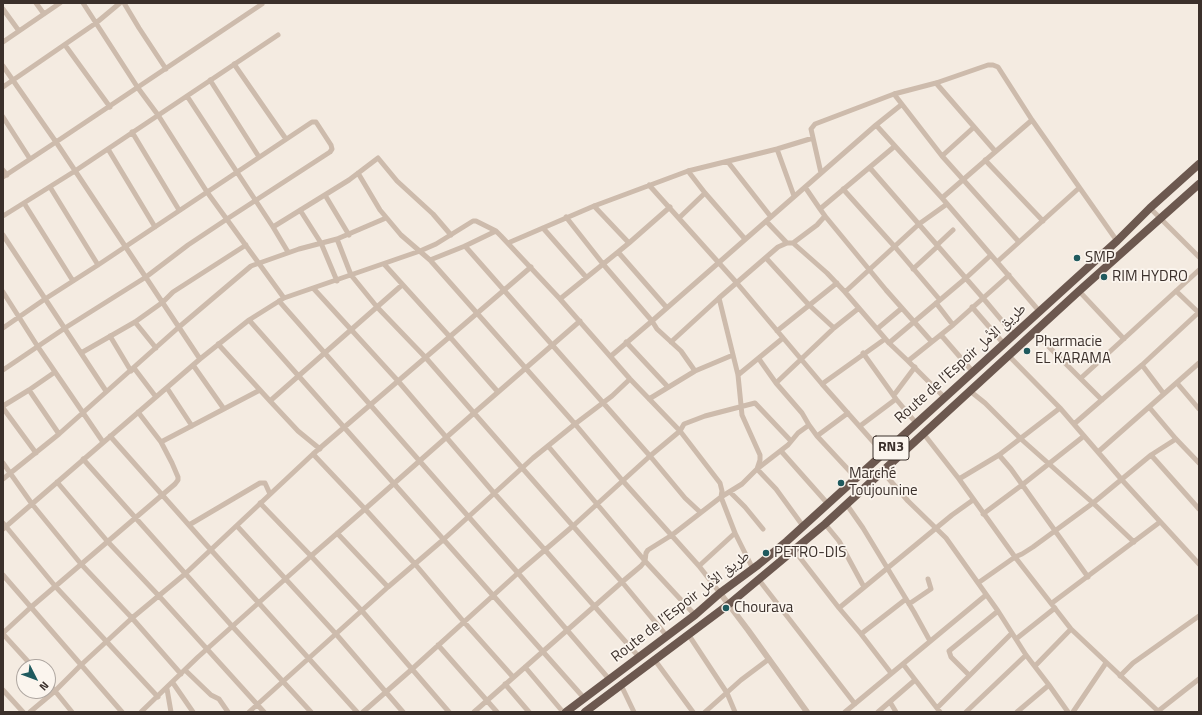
<!DOCTYPE html>
<html>
<head>
<meta charset="utf-8">
<style>
	body { margin:0 }
	#map { position:relative; width:1202px; height:715px; overflow:hidden; background:#f4ebe1; font-family:"Titillium Web",sans-serif }
	canvas { display:block }
	.frame { position:absolute; inset:0; border:4px solid #3b302b; pointer-events:none }
	.north { position:absolute; left:16px; top:659px; width:40px; height:40px; box-sizing:border-box; background:#fbf5ee; border:1px solid #aea6a0; border-radius:50%; rotate:132deg; font-size:11px; font-weight:700; line-height:16px; text-align:center; color:#3b302b }
	.north::after { content:''; display:block; margin:auto; width:14px; height:18px; background:#1f5a5e; clip-path:polygon(50% 0,100% 100%,50% 72%,0 100%) }
</style>
</head>
<body>
<div id="map">
<canvas width="1202" height="715"></canvas>
<div class="frame"></div>
<div class="north">N</div>
</div>
<script>
const g = document.querySelector('canvas').getContext('2d');
g.lineJoin = 'round';
const poly = rows => new Path2D(rows.map(r => 'M' + r).join(''));
function stroke(path, color, width, dash) { g.strokeStyle = color; g.lineWidth = width; g.lineCap = dash ? 'butt' : 'round'; g.setLineDash(dash || []); g.stroke(path); }
function drawText(font, color, halo, rows, align = 'center') {
  g.font = font + ' "Titillium Web","Noto Naskh Arabic",sans-serif'; g.lineWidth = 3.5; g.setLineDash([]); g.textBaseline = 'middle'; g.strokeStyle = halo; g.fillStyle = color; for (const [text, x, y, turn = 0] of rows) {
    g.save(); g.translate(x, y); g.rotate((+turn || 0) * Math.PI / 180); g.textAlign = isNaN(turn) ? turn : align; if (halo) g.strokeText(text, 0, 0); g.fillText(text, 0, 0); g.restore();
  }
}
stroke(poly([
	[36,3,44,14],
	[83,3,138,88,158,115,207,192,284,298],
	[124,3,139,28,166,69],
	[3,9,19,31],
	[3,42,60,3],
	[65,45,110,107],
	[234,64,286,139],
	[3,66,56,142,262,4],
	[210,80,259,157],
	[936,83,995,151],
	[3,87,96,23,120,3],
	[894,94,942,156,1019,242],
	[187,96,273,227,349,180,378,158,397,181,433,214,451,235],
	[3,117,30,159],
	[1032,120,942,198,1040,312],
	[876,125,901,105],
	[132,132,179,210],
	[108,149,155,227],
	[777,149,794,196],
	[942,156,973,128],
	[985,160,1043,221],
	[728,162,771,217],
	[870,168,983,298,1014,335],
	[3,170,7,175],
	[688,171,705,193,745,239],
	[358,173,380,210,401,235,430,260,575,424,622,480,699,566,720,593],
	[821,173,811,129,815,124,894,94,936,83,988,65,993,65,998,67,1032,120,1117,241],
	[3,177,56,142,200,359],
	[649,185,736,282,822,384,884,454],
	[50,187,98,265],
	[805,187,820,209],
	[843,189,895,247,940,300],
	[325,195,349,235],
	[24,203,73,281],
	[594,206,629,243,618,252],
	[1150,208,1199,257],
	[300,210,321,243,337,281],
	[3,216,75,171,278,35],
	[825,216,886,290,932,342],
	[566,217,603,264,652,321,611,356],
	[679,218,705,193],
	[766,221,787,243],
	[273,227,288,252],
	[543,228,586,277],
	[3,235,106,391],
	[337,239,351,275,377,307,426,358,474,413,580,321],
	[508,243,594,206,688,171,777,149,813,138],
	[629,243,670,207],
	[793,243,827,273,845,292],
	[937,245,953,230],
	[766,258,809,305,834,328],
	[430,260,465,246,496,231],
	[997,262,1079,188],
	[384,264,450,337,498,392],
	[913,269,938,246],
	[314,289,398,381,494,493,545,550,639,657],
	[1079,291,1124,339],
	[1176,291,1199,313],
	[3,292,38,347,103,442],
	[560,299,618,252,667,308],
	[279,301,518,573,609,679],
	[936,303,953,325],
	[972,307,1004,344],
	[249,320,584,698],
	[135,322,156,348],
	[3,328,45,299,98,265,312,122,316,122,331,145,332,149,330,152,227,219,188,245,146,277,65,328,3,370],
	[877,329,902,308],
	[777,331,837,283],
	[1034,332,1102,400],
	[941,335,973,372],
	[110,336,131,371],
	[626,342,668,387],
	[671,342,719,298],
	[889,343,845,292,919,224,947,204],
	[218,344,270,401,402,285],
	[81,353,135,322,163,302,173,292,246,245],
	[863,353,896,399,916,423],
	[1009,356,1060,408,1122,480,1199,564],
	[759,359,776,383,802,413,809,425],
	[908,361,889,343,966,278,991,255],
	[193,365,224,409],
	[1142,365,1164,394],
	[134,368,156,397],
	[695,371,681,351,657,329,652,321,876,125,942,198],
	[738,375,783,338],
	[1081,378,1199,270],
	[776,383,834,328,859,308],
	[1177,383,1199,409],
	[822,384,885,339],
	[167,388,192,426],
	[29,390,55,372],
	[970,391,985,403,1021,439,1093,503,1134,542],
	[894,395,915,367],
	[944,397,908,361,953,325,1009,275],
	[649,399,695,371,733,355],
	[270,401,298,431,320,449],
	[3,406,29,390,59,434],
	[1149,407,1176,439,1199,463],
	[3,408,36,453],
	[138,412,161,442,260,390],
	[1074,424,1142,365,1198,313],
	[860,426,896,399],
	[923,433,959,479,1015,557,1071,629,1159,712],
	[110,436,211,550,357,712],
	[817,436,848,413],
	[548,446,645,561,695,615],
	[781,451,828,504],
	[1098,452,1199,363],
	[313,454,365,509,474,413,622,582,666,635],
	[999,455,1011,469,1088,577],
	[1151,455,1176,439],
	[83,459,232,626,311,712],
	[3,463,32,504,81,564,132,618,181,674],
	[882,471,908,501,946,538,998,611,1026,655,1049,685,1068,712],
	[3,479,59,434,179,327,251,266,299,249,337,239,386,218],
	[959,479,999,455,1060,408],
	[57,482,108,542,159,596,264,712],
	[730,492,745,507,763,529],
	[847,505,863,528,914,612,930,641],
	[700,512,685,498,650,456,680,431,684,424,705,416,755,403,791,441],
	[983,514,1022,485,1084,436],
	[3,523,55,586,158,697],
	[825,524,839,541,864,587],
	[189,525,260,483,265,483,270,494],
	[237,526,336,634,403,712],
	[803,526,776,489,757,469,760,460,760,455,742,415,738,375,719,298,778,247,787,243,793,243,817,225,825,216,820,209,895,146],
	[3,529,200,359,249,320,284,298,420,251,436,244,473,221,476,221,496,231,501,236,560,299,630,379,680,431,720,483,722,491,721,497,735,533,753,569],
	[337,533,388,587],
	[794,550,839,608,861,634,891,673],
	[699,566,735,533],
	[3,575,122,712],
	[759,580,855,704],
	[978,583,1015,557,1022,554,1033,547,1093,503,1151,455,1199,509],
	[1052,603,1160,522],
	[909,604,931,589,928,579],
	[839,608,952,515,973,500],
	[3,633,30,608,175,484,178,480,178,477,172,463,161,442],
	[3,634,33,667],
	[688,634,727,693,735,712],
	[861,634,906,599],
	[1016,639,1055,608],
	[438,645,497,712],
	[654,659,693,712],
	[903,664,940,712],
	[1035,666,1071,629],
	[525,667,563,712],
	[185,670,211,695,219,699,228,712],
	[969,675,951,657,949,651,998,611],
	[1120,676,1133,663,1199,616],
	[173,683,193,712],
	[505,684,529,712],
	[621,685,634,712],
	[167,689,171,712],
	[3,690,23,712],
	[890,702,896,712],
	[937,708,1012,633],
	[30,712,55,691,48,683],
	[72,712,55,691,81,665,132,618,185,574,313,454,531,267],
	[141,712,198,657,311,556,260,503],
	[249,712,388,587,444,539,533,458,575,424,612,396,630,379],
	[363,712,411,670,518,573,573,526,650,456,465,246],
	[449,712,362,611,311,556,365,509,415,564,464,622,513,677],
	[474,712,622,582,641,566,645,561,646,553,648,550,672,535,721,497,742,484,757,469,788,445,798,433,809,425,817,436,857,479],
	[705,712,741,680,769,659],
	[845,712,986,595],
	[878,712,915,680],
	[966,712,1026,655],
	[1017,712,1049,685],
	[1073,712,1106,663],
	[1157,712,1199,679]
]), '#cdbbac', 5);
stroke(poly([
	[720,593,748,630,807,712]
]), '#cdbbac', 6);
stroke(poly([
	[566,712,695,615,720,593,758,565,787,541,1117,241,1150,208,1199,164],
	[585,712,728,605,825,524,1079,291,1199,184]
]), '#6c584f', 8);
for (const [x, y, r, color] of [
	[1077,258,4,"#1f5a5e"],
	[1104,277,4,"#1f5a5e"],
	[1027,351,4,"#1f5a5e"],
	[841,483,4,"#1f5a5e"],
	[766,553,4,"#1f5a5e"],
	[726,608,4,"#1f5a5e"]
]) { const dot = new Path2D(); dot.arc(x, y, r, 0, 2 * Math.PI); g.fillStyle = color; g.fill(dot); stroke(dot, '#fbf5ee', 1.5); }
for (const [x, y, w] of [
	[891,448,36]
]) { const box = new Path2D(); box.roundRect(x - w / 2, y - 12, w, 24, 3); g.fillStyle = '#fbf5ee'; g.fill(box); stroke(box, '#3b302b', 1); }
drawText('bold 14px', '#3b302b', null, [
	["RN3",891,448]
]);
drawText('15px', '#3b302b', '#fbf5ee', [
	["SMP",1085,258],
	["RIM HYDRO",1112,277],
	["Pharmacie",1035,342],
	["EL KARAMA",1035,359],
	["Marché",849,474],
	["Toujounine",849,491],
	["PETRO-DIS",774,553],
	["Chourava",734,608]
], 'left');
drawText('15px', '#3b302b', '#fbf5ee', [
	["Route de l’Espoir طريق الأمل",961,364,-42],
	["Route de l’Espoir طريق الأمل",681,607,-38]
]);
</script>
</body>
</html>
